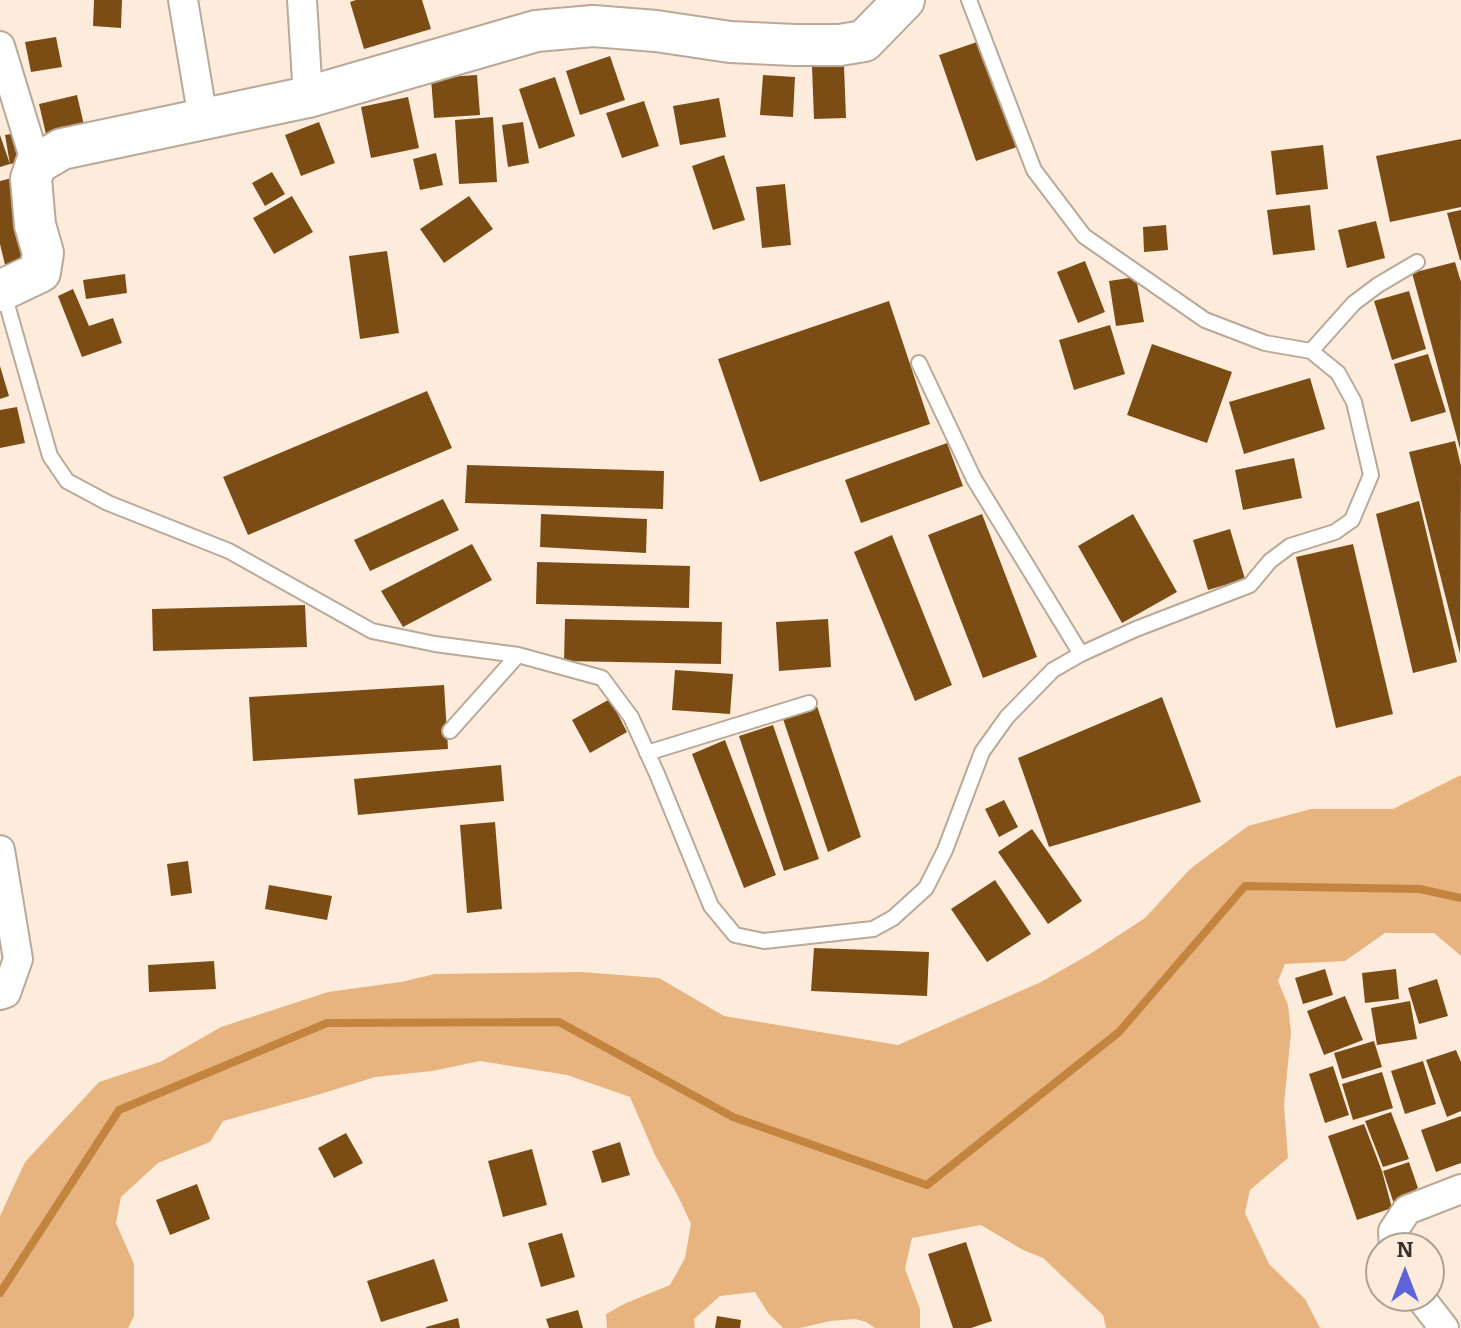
<!DOCTYPE html>
<html>
<head>
<meta charset="utf-8">
<style>
	body { margin:0 }
	#map { position:relative; width:1461px; height:1328px; overflow:hidden; background:#fdecdc; font-family:Bitter,serif }
	canvas { display:block }
	.north { position:absolute; left:1365px; top:1232px; width:80px; height:80px; box-sizing:border-box; background:#fdecdc; border:2px solid #ada194; border-radius:50%; rotate:0deg; font-size:22px; font-weight:700; line-height:32px; text-align:center; color:#363029 }
	.north::after { content:''; display:block; margin:auto; width:28px; height:36px; background:#5d63db; clip-path:polygon(50% 0,100% 100%,50% 72%,0 100%) }
</style>
</head>
<body>
<div id="map">
<canvas width="1461" height="1328"></canvas>
<div class="north">N</div>
</div>
<script>
const g = document.querySelector('canvas').getContext('2d');
g.lineJoin = 'round';
function fillPath(path, color) { g.fillStyle = color; g.fill(path, 'evenodd'); }
const poly = rows => new Path2D(rows.map(r => 'M' + r).join(''));
function stroke(path, color, width, dash) { g.strokeStyle = color; g.lineWidth = width; g.lineCap = dash ? 'butt' : 'round'; g.setLineDash(dash || []); g.stroke(path); }
fillPath(poly([
	[1461,775,1461,956,1434,933,1385,933,1345,961,1285,964,1278,981,1288,1005,1291,1032,1284,1105,1288,1158,1250,1190,1245,1213,1269,1264,1305,1299,1320,1328,1106,1328,1103,1315,1043,1258,1023,1250,981,1225,912,1238,905,1269,920,1309,920,1328,875,1328,866,1322,855,1319,830,1321,800,1328,783,1328,768,1313,755,1292,720,1296,694,1319,695,1328,607,1328,606,1314,624,1304,670,1285,685,1258,691,1224,678,1196,655,1155,630,1097,567,1075,480,1061,432,1071,375,1077,317,1095,223,1121,210,1142,158,1163,121,1197,116,1223,134,1264,134,1316,128,1328,0,1328,0,1216,25,1162,99,1082,160,1062,221,1027,328,992,401,982,435,974,581,972,659,978,724,1016,898,1045,1041,982,1090,954,1145,918,1190,869,1248,826,1311,809,1393,809]
]), '#e7b480');
stroke(poly([
	[0,1293,119,1110,327,1023,559,1022,733,1117,927,1185,1119,1032,1245,886,1420,889,1461,898]
]), '#c2843e', 8);
fillPath(poly([
	[94,0,122,0,121,28,93,26],
	[356,0,422,0,431,29,364,49,350,2],
	[56,37,62,67,31,72,25,42],
	[983,40,1020,146,976,161,939,55],
	[610,56,625,100,580,115,566,71],
	[844,66,846,118,814,119,812,67],
	[477,75,480,115,434,118,431,78],
	[763,75,795,77,793,117,760,115],
	[555,77,575,136,539,149,519,89],
	[77,95,86,134,48,143,39,104],
	[408,97,419,148,371,158,361,107],
	[719,98,726,137,680,145,673,106],
	[644,101,659,146,622,158,606,113],
	[493,117,497,182,459,184,455,120],
	[319,122,335,163,301,176,285,135],
	[523,122,529,163,508,167,502,125],
	[23,132,28,161,10,164,5,135],
	[0,135,10,164,0,167],
	[1461,139,1461,207,1390,222,1376,156],
	[1323,145,1328,189,1276,195,1271,151],
	[436,153,443,185,420,190,413,159],
	[724,155,745,220,713,230,692,166],
	[272,172,285,194,265,206,252,183],
	[16,177,39,269,8,277,0,244,0,181],
	[785,184,791,245,762,248,756,187],
	[292,196,313,232,274,254,253,218],
	[469,196,493,229,444,263,420,229],
	[1310,205,1315,250,1273,255,1267,210],
	[1461,210,1461,260,1460,260,1447,213],
	[1376,221,1385,258,1347,268,1338,230],
	[1166,225,1168,250,1144,252,1143,227],
	[387,251,399,333,360,339,349,256],
	[1085,261,1105,312,1078,323,1057,272],
	[1455,262,1461,282,1460,449,1412,273],
	[125,274,127,293,86,299,83,280],
	[1136,277,1144,322,1116,326,1109,281],
	[73,289,89,326,113,318,122,343,82,357,58,296],
	[1409,291,1426,349,1392,360,1374,301],
	[889,301,930,424,760,482,718,359],
	[1110,325,1125,374,1074,390,1059,340],
	[1152,344,1232,372,1207,443,1127,415],
	[1428,354,1446,412,1411,422,1394,364],
	[0,366,9,396,0,399],
	[1310,378,1325,429,1244,454,1229,402],
	[427,391,452,448,248,535,223,477],
	[17,407,25,443,0,448,0,410],
	[1455,441,1461,466,1460,654,1409,452],
	[947,443,963,486,861,523,845,480],
	[1294,458,1302,498,1243,510,1235,470],
	[467,465,664,471,663,509,465,503],
	[443,499,459,530,370,571,354,540],
	[1419,501,1457,662,1413,673,1376,514],
	[541,514,647,519,646,553,540,547],
	[982,514,1037,657,983,678,928,535],
	[1133,514,1177,592,1122,623,1078,546],
	[1230,529,1245,579,1208,590,1193,540],
	[892,535,952,685,915,701,854,552],
	[472,544,492,580,403,627,381,591],
	[1353,544,1393,714,1336,728,1296,557],
	[537,562,690,566,689,608,536,604],
	[305,605,307,647,153,651,152,609],
	[565,619,722,622,721,664,564,661],
	[828,619,831,667,779,671,776,622],
	[675,670,733,674,730,714,672,710],
	[444,685,448,749,253,761,249,697],
	[1162,697,1201,802,1049,847,1018,758],
	[610,699,627,732,590,753,572,720],
	[817,706,861,837,828,852,783,719],
	[773,725,819,859,784,871,739,736],
	[725,740,776,875,744,888,692,754],
	[501,765,504,801,358,815,354,779],
	[1004,800,1018,827,999,837,985,809],
	[495,822,502,909,467,913,460,825],
	[1032,829,1082,901,1048,924,998,852],
	[188,861,192,893,171,896,167,864],
	[995,880,1031,934,987,962,951,909],
	[269,885,332,896,327,920,265,909],
	[814,948,929,952,927,996,811,991],
	[214,961,216,989,149,992,148,965],
	[1325,969,1333,995,1303,1004,1295,978],
	[1396,969,1399,999,1365,1003,1362,973],
	[1437,979,1448,1016,1419,1024,1408,988],
	[1345,996,1363,1040,1324,1055,1307,1011],
	[1410,1001,1417,1039,1377,1045,1371,1008],
	[1374,1041,1382,1067,1342,1079,1334,1053],
	[1456,1050,1461,1062,1461,1111,1447,1117,1426,1060],
	[1423,1061,1436,1104,1405,1114,1391,1071],
	[1333,1066,1349,1115,1325,1123,1309,1074],
	[1382,1072,1393,1108,1353,1120,1342,1084],
	[1391,1112,1409,1159,1383,1167,1365,1121],
	[1461,1116,1461,1163,1436,1172,1421,1130],
	[1364,1124,1382,1171,1392,1208,1357,1220,1328,1136],
	[346,1133,363,1163,334,1178,318,1148],
	[620,1142,630,1175,602,1183,592,1151],
	[532,1149,547,1205,503,1217,488,1161],
	[1409,1162,1418,1188,1416,1189,1420,1199,1395,1207,1383,1171],
	[197,1184,210,1219,170,1235,156,1200],
	[562,1233,575,1277,541,1287,528,1243],
	[966,1242,992,1321,971,1328,953,1328,928,1254],
	[434,1259,448,1301,381,1322,367,1281],
	[578,1310,583,1328,549,1328,546,1319],
	[717,1316,741,1320,740,1328,715,1328],
	[458,1318,460,1328,426,1328,426,1327]
]), '#7b4d15');
const lane = poly([
	[4,294,50,456,67,481,108,503,229,551,372,631,435,644,518,655,602,678,631,717,657,774,711,906,735,935,764,941,873,929,893,918,926,888,945,850,982,752,1007,717,1053,670,1081,654,1136,629,1250,585,1270,561,1290,546,1335,532,1352,520,1371,475,1354,402,1338,373,1311,351,1265,343,1205,320,1084,236,1034,170,969,0],
	[1311,351,1354,303,1378,285,1417,262],
	[919,363,974,479,1081,654],
	[450,731,518,655],
	[647,753,809,703]
]);
const street = poly([
	[183,0,203,119],
	[302,0,308,97],
	[0,46,36,164],
	[0,850,18,959,6,993,0,995],
	[1394,1248,1393,1231,1407,1210,1461,1189],
	[1419,1296,1444,1328]
]);
const secondary = poly([
	[0,291,40,272,43,253,35,225,31,179,36,164,62,149,308,97,536,31,593,26,656,31,730,42,795,45,840,45,864,41,904,0]
]);
stroke(lane, '#b9a999', 18);
stroke(street, '#b9a999', 32);
stroke(secondary, '#b9a999', 44);
stroke(lane, '#fff', 14);
stroke(street, '#fff', 28);
stroke(secondary, '#fff', 40);
</script>
</body>
</html>
